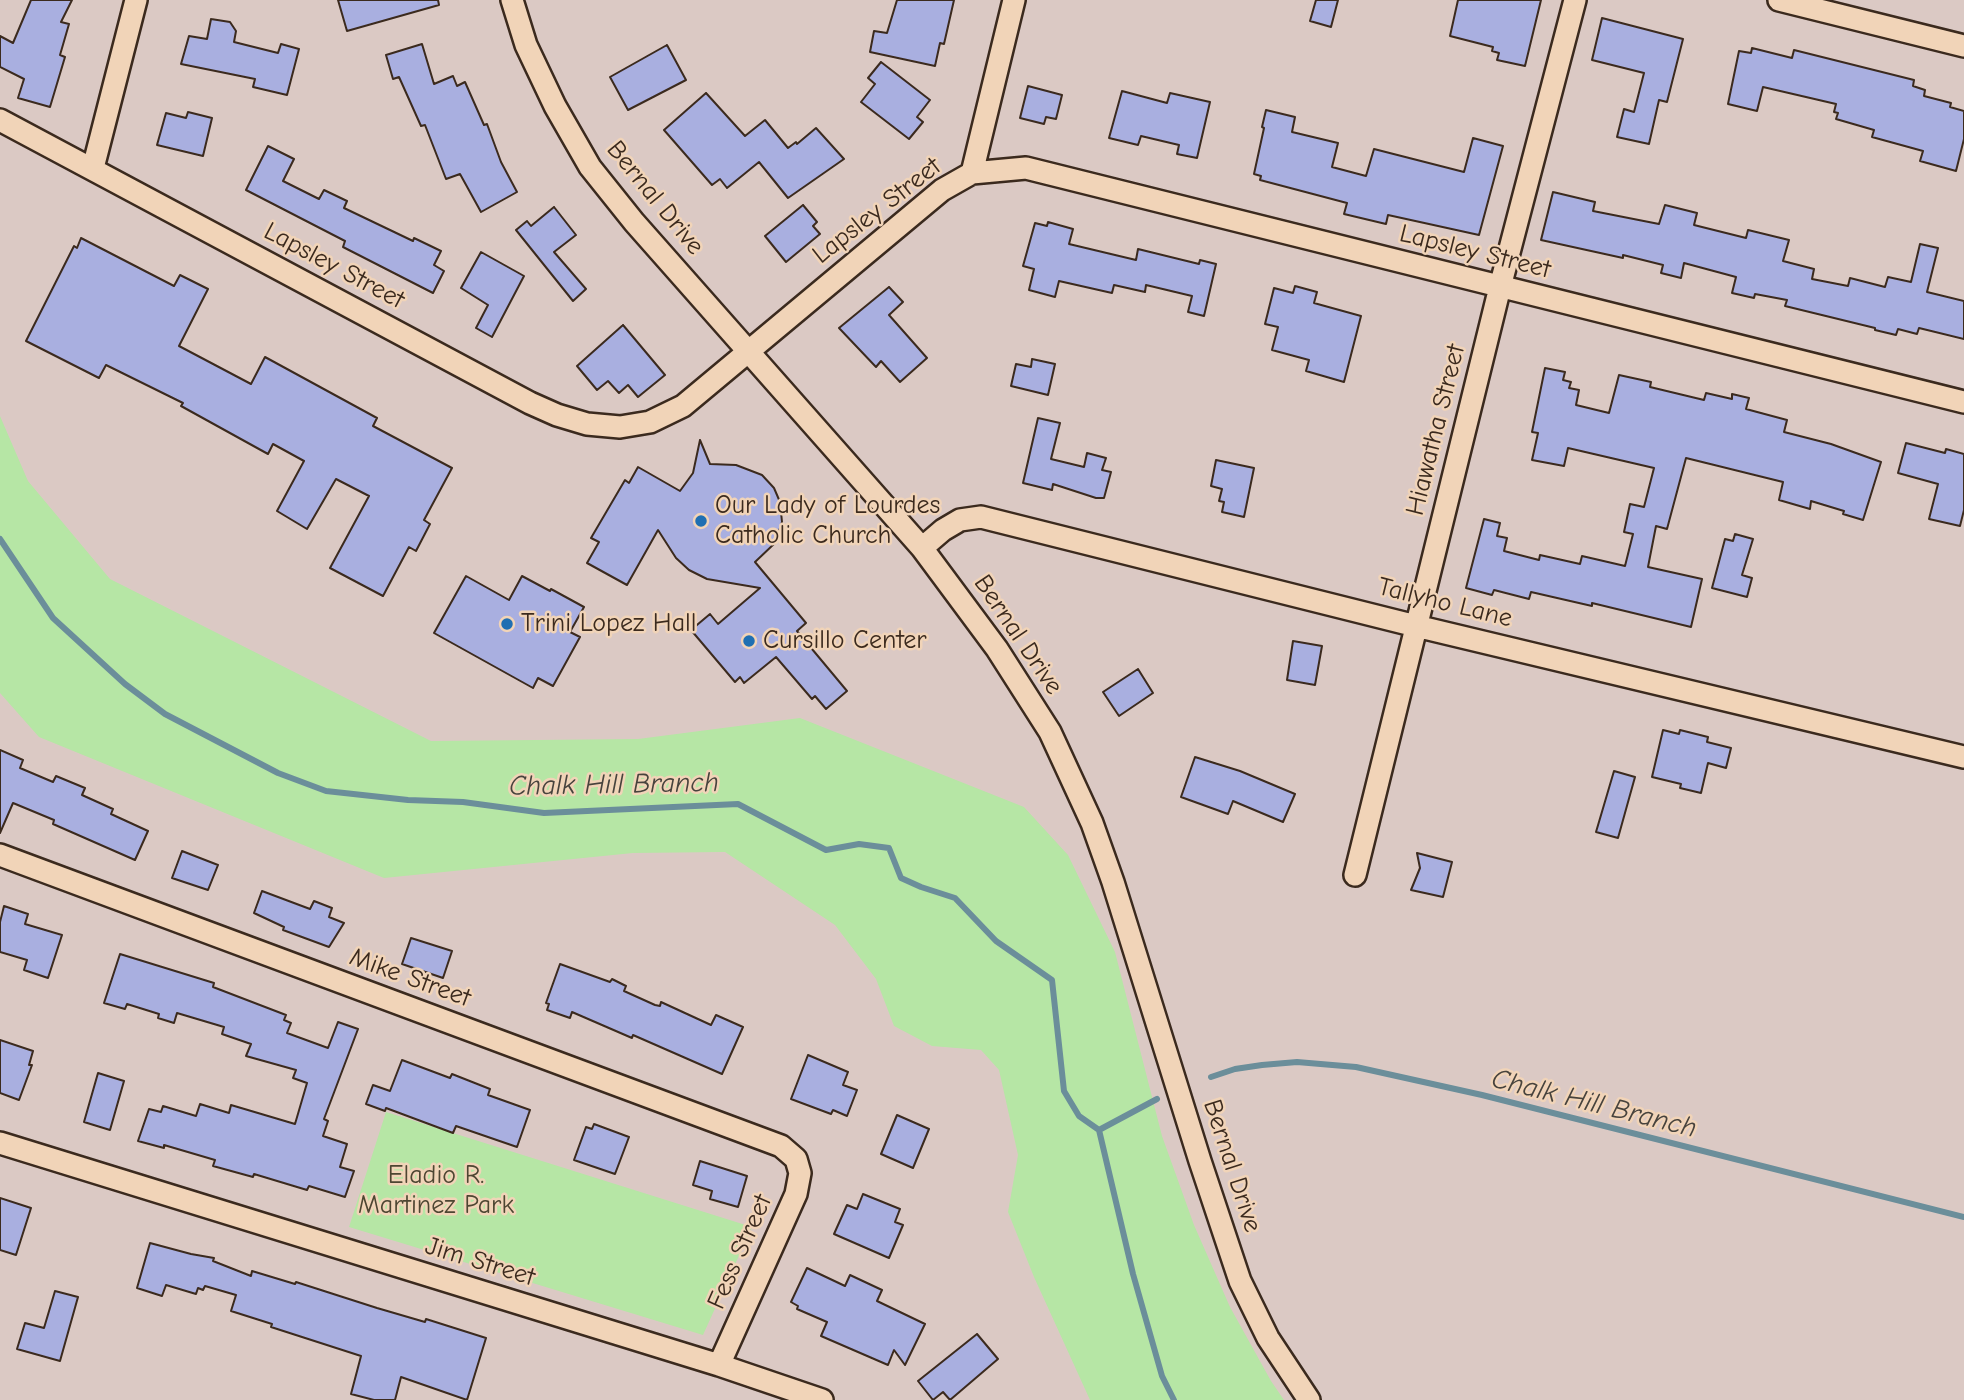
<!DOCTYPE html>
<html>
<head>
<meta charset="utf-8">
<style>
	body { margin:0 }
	canvas { display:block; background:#dbc9c4 }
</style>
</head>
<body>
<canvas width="1964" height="1400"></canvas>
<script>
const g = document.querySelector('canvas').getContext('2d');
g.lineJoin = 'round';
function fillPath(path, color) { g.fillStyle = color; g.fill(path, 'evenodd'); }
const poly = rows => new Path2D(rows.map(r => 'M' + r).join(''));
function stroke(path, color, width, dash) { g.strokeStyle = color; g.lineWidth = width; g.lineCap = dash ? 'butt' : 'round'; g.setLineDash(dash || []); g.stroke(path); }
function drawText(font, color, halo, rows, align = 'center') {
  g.font = font + ' "Comic Neue",sans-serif'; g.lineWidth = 5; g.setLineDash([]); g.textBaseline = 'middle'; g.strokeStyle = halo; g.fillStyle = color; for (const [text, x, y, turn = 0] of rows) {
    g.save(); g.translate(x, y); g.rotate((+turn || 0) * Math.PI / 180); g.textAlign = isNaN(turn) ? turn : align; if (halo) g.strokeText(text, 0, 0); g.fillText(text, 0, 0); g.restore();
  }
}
fillPath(poly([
	[0,416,28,481,110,579,431,741,638,739,800,718,1024,807,1068,855,1115,952,1162,1136,1194,1225,1230,1307,1271,1381,1284,1400,1090,1400,1034,1277,1008,1212,1018,1155,999,1070,981,1050,932,1046,894,1026,876,979,835,925,725,852,633,853,384,878,39,737,0,693],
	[386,1112,752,1227,703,1335,349,1227]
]), '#b6e6a5');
stroke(poly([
	[0,539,53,618,125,684,165,714,278,773,326,791,408,800,463,802,544,813,738,804,826,850,859,844,889,848,901,878,921,887,955,898,996,941,1052,980,1064,1091,1079,1116,1099,1130,1157,1099],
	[1211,1077,1235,1069,1262,1065,1297,1062,1356,1067,1482,1095,1964,1217],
	[1099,1130,1133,1274,1162,1376,1174,1400]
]), '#6b8e9a', 6);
const building = poly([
	[31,0,72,0,61,22,69,24,60,55,65,57,50,107,18,98,24,79,0,67,0,36,13,43,31,0],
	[338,0,438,0,439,5,347,31,338,0],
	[897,0,954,0,944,44,940,43,935,66,870,52,874,31,887,33,897,0],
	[1316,0,1338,0,1331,27,1310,21,1316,0],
	[1458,0,1541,0,1525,66,1497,60,1499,53,1492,51,1493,47,1450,36,1458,0],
	[1602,18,1683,39,1667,102,1659,100,1649,144,1617,137,1624,109,1634,112,1644,73,1592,60,1602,18],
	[211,19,230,22,236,31,234,42,278,53,281,44,299,49,287,95,253,87,255,79,181,64,189,36,207,39,211,19],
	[422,44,434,84,453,76,457,86,465,82,484,125,487,124,501,162,517,192,481,212,460,174,446,179,425,125,421,126,399,77,393,79,386,55,422,44],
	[667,45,686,80,628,110,610,77,667,45],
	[1752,48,1792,58,1794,50,1914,80,1913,86,1925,90,1924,96,1951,103,1950,107,1964,111,1964,139,1956,171,1920,161,1923,151,1872,137,1874,130,1836,119,1838,113,1834,112,1836,104,1763,87,1757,111,1728,104,1739,51,1751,53,1752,48],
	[881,62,930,100,917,117,923,122,909,139,861,102,875,84,868,78,881,62],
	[1028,86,1062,95,1056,119,1046,117,1044,124,1020,118,1028,86],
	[1122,91,1167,103,1170,93,1210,102,1197,158,1177,154,1179,145,1141,136,1138,145,1109,138,1122,91],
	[706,93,745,136,765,120,788,148,796,142,797,144,816,128,844,159,788,198,759,162,727,188,720,179,712,185,664,130,706,93],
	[1266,110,1295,117,1292,132,1338,143,1332,167,1366,176,1374,149,1464,172,1473,138,1503,146,1479,235,1388,215,1386,224,1344,214,1347,203,1260,180,1261,176,1254,174,1264,128,1262,127,1266,110],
	[188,112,212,118,203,156,157,145,166,113,186,118,188,112],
	[268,146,294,159,283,181,319,199,324,190,347,201,344,208,413,241,414,238,441,251,434,265,444,271,433,293,343,247,345,241,246,190,268,146],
	[1553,192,1595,202,1593,211,1659,224,1665,205,1697,213,1694,225,1746,238,1748,230,1789,240,1783,261,1814,269,1812,279,1848,286,1850,278,1885,287,1888,277,1911,282,1920,244,1938,248,1927,292,1964,301,1964,339,1919,328,1917,334,1898,329,1896,335,1875,330,1875,328,1785,306,1787,300,1755,294,1754,298,1732,293,1736,277,1684,263,1681,278,1661,273,1663,265,1623,255,1623,258,1541,240,1553,192],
	[803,205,817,222,813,226,820,234,786,262,765,236,803,205],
	[554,207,576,235,554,252,586,289,573,301,516,230,527,221,531,226,554,207],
	[1048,222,1073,229,1069,244,1136,260,1138,249,1199,264,1200,260,1216,264,1204,316,1188,312,1192,296,1146,285,1145,292,1114,285,1112,293,1059,281,1055,297,1029,290,1034,269,1023,266,1035,223,1047,226,1048,222],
	[81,238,174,286,180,275,208,289,179,346,251,384,265,357,377,418,373,426,452,468,424,520,430,524,416,551,409,547,383,596,330,568,369,496,336,479,307,529,277,511,304,461,273,444,268,454,181,406,183,403,106,365,99,378,26,341,74,246,77,248,81,238],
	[481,252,524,276,492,337,476,328,488,305,461,288,481,252],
	[1295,286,1317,292,1314,303,1361,316,1344,382,1306,371,1309,360,1272,350,1278,327,1265,324,1274,288,1293,293,1295,286],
	[889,287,903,302,889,315,927,358,900,382,881,361,876,367,839,328,889,287],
	[623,325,665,375,638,397,628,385,619,393,608,381,597,390,577,366,623,325],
	[1032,359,1055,364,1048,395,1011,386,1016,364,1031,367,1032,359],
	[1545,368,1565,372,1563,380,1571,382,1569,388,1579,390,1576,405,1609,413,1619,375,1651,382,1650,387,1704,400,1706,393,1732,399,1732,394,1749,398,1746,409,1787,420,1784,432,1831,444,1881,462,1863,520,1843,514,1844,511,1811,501,1810,509,1779,500,1783,482,1686,458,1667,529,1656,526,1648,567,1702,579,1691,627,1592,603,1592,606,1531,592,1529,599,1494,590,1492,595,1466,588,1484,519,1500,523,1497,536,1507,538,1504,551,1539,560,1540,555,1580,564,1582,556,1625,566,1633,534,1624,532,1630,504,1644,507,1654,468,1568,448,1564,466,1532,460,1538,433,1532,432,1545,368],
	[1038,418,1060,423,1051,459,1084,467,1087,453,1106,458,1102,470,1111,472,1104,498,1096,498,1053,484,1052,490,1023,483,1038,418],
	[700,440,710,464,736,465,762,475,774,488,780,502,782,522,775,543,755,562,806,623,797,631,847,691,826,709,815,696,812,699,776,657,744,683,740,677,735,682,691,630,710,614,718,624,760,588,707,579,689,570,676,558,658,530,627,585,587,563,599,542,591,538,625,480,629,483,638,467,680,491,693,473,700,440],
	[1906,443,1945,453,1946,449,1964,454,1964,510,1960,526,1929,519,1938,484,1898,473,1906,443],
	[1216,460,1254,468,1244,517,1222,512,1224,502,1219,501,1222,489,1211,486,1216,460],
	[1735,534,1753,539,1742,575,1752,578,1747,597,1712,588,1725,539,1733,541,1735,534],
	[466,576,509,600,522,576,550,591,551,589,584,607,570,632,580,637,553,686,538,678,533,688,434,633,466,576],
	[1293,641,1322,646,1315,685,1287,680,1293,641],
	[1138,669,1153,693,1119,716,1103,692,1138,669],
	[1663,730,1679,734,1680,730,1708,737,1707,742,1731,748,1726,768,1708,763,1701,793,1680,788,1681,784,1652,777,1663,730],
	[0,750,23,760,20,768,53,782,56,776,85,788,82,795,113,809,111,814,148,831,135,860,53,824,54,820,13,803,0,833,0,750],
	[1195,757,1240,771,1295,794,1283,822,1233,801,1228,814,1181,797,1195,757],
	[1614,771,1635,777,1618,838,1596,832,1614,771],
	[182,851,218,865,208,890,172,878,182,851],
	[1417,853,1452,862,1443,897,1411,890,1420,868,1417,853],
	[262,891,310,909,314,901,332,908,329,917,344,923,329,947,283,930,284,927,254,913,262,891],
	[4,906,28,914,25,924,62,935,48,978,24,970,27,960,0,952,0,922,4,906],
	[411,938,452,951,443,978,402,964,411,938],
	[120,954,214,983,213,987,286,1015,284,1020,291,1023,287,1033,328,1048,338,1022,358,1029,324,1119,328,1121,323,1136,347,1144,340,1167,354,1171,345,1197,309,1186,307,1190,254,1174,253,1177,213,1166,215,1160,164,1145,164,1148,138,1141,149,1109,161,1112,163,1106,196,1116,200,1104,229,1113,231,1105,295,1124,307,1083,293,1078,296,1070,246,1056,251,1044,222,1034,224,1027,177,1013,174,1023,158,1018,159,1014,127,1004,125,1009,104,1003,120,954],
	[560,964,610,982,612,979,626,986,624,991,655,1005,660,1006,661,1002,711,1025,716,1015,743,1027,722,1074,633,1035,632,1038,572,1012,570,1018,547,1010,549,1004,546,1003,560,964],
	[0,1040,33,1051,29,1065,32,1065,19,1100,0,1093,0,1040],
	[808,1055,848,1072,843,1085,857,1090,847,1116,833,1110,831,1114,791,1099,808,1055],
	[402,1060,450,1078,452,1074,490,1089,488,1095,530,1110,517,1147,456,1126,453,1133,386,1108,385,1111,366,1104,373,1085,390,1091,402,1060],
	[98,1073,124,1081,110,1130,84,1122,98,1073],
	[897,1115,929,1129,913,1168,881,1154,897,1115],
	[594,1124,629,1137,615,1174,574,1160,586,1127,592,1129,594,1124],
	[700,1161,747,1176,738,1207,710,1199,712,1191,693,1185,700,1161],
	[863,1194,900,1209,895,1222,903,1225,889,1258,834,1234,847,1205,857,1209,863,1194],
	[0,1198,31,1208,16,1255,0,1250,0,1198],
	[150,1243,191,1254,214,1258,213,1261,251,1276,252,1271,295,1284,296,1282,377,1308,425,1322,426,1319,486,1338,467,1400,401,1377,395,1400,374,1400,351,1394,361,1356,271,1327,272,1324,231,1311,236,1295,205,1286,203,1290,198,1288,196,1294,166,1285,162,1296,137,1288,150,1243],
	[807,1268,845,1286,850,1275,882,1290,877,1301,925,1324,905,1365,894,1350,888,1365,821,1336,827,1322,797,1309,798,1306,791,1302,807,1268],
	[55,1291,78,1297,60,1361,17,1349,25,1323,44,1328,55,1291],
	[977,1334,998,1359,950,1400,943,1392,933,1400,918,1381,977,1334]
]);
fillPath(building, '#a9afe0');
stroke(building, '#3b2a1e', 2);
const minor = poly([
	[512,0,526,45,555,106,590,167,634,222,922,548,997,649,1050,732,1092,823,1113,882,1200,1161,1240,1281,1268,1338,1309,1400],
	[1779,0,1964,46],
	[0,120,530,403,557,415,587,424,620,427,650,422,683,406,942,190,972,173,1026,168,1964,402],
	[93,168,136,0],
	[972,173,1014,0],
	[922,548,943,530,960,520,981,517,1416,626,1964,757],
	[0,855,781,1146,796,1159,800,1173,796,1194,719,1365],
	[1355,875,1500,287,1575,0],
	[0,1143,719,1365,822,1400]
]);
stroke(minor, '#3b2a1e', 26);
stroke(minor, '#f1d4b8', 21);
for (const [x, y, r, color] of [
	[701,521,7,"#1f6fb2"],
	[507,624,7,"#1f6fb2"],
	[749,641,7,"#1f6fb2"]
]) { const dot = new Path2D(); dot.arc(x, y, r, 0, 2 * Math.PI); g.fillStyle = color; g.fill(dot); stroke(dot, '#f1d4b8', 2.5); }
drawText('26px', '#3b2a1e', '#f1d4b8', [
	["Bernal Drive",655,198,51],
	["Lapsley Street",877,211,-38],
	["Lapsley Street",1475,252,14],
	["Lapsley Street",334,266,28],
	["Hiawatha Street",1436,430,-76],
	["Tallyho Lane",1445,603,14],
	["Bernal Drive",1018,635,56],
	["Mike Street",410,978,20],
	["Bernal Drive",1232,1166,72],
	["Fess Street",740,1252,-66],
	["Jim Street",480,1262,17]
]);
drawText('26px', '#3b2a1e', '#f1d4b8', [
	["Our Lady of Lourdes",715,506],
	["Catholic Church",715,536],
	["Trini Lopez Hall",521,624],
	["Cursillo Center",763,641]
], 'left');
drawText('26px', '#4d4632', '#f1d4b8', [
	["Eladio R.",436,1176],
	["Martinez Park",436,1206]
]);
drawText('italic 28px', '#47433d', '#f1d4b8', [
	["Chalk Hill Branch",614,785,-1],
	["Chalk Hill Branch",1594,1104,14]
]);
</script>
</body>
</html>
